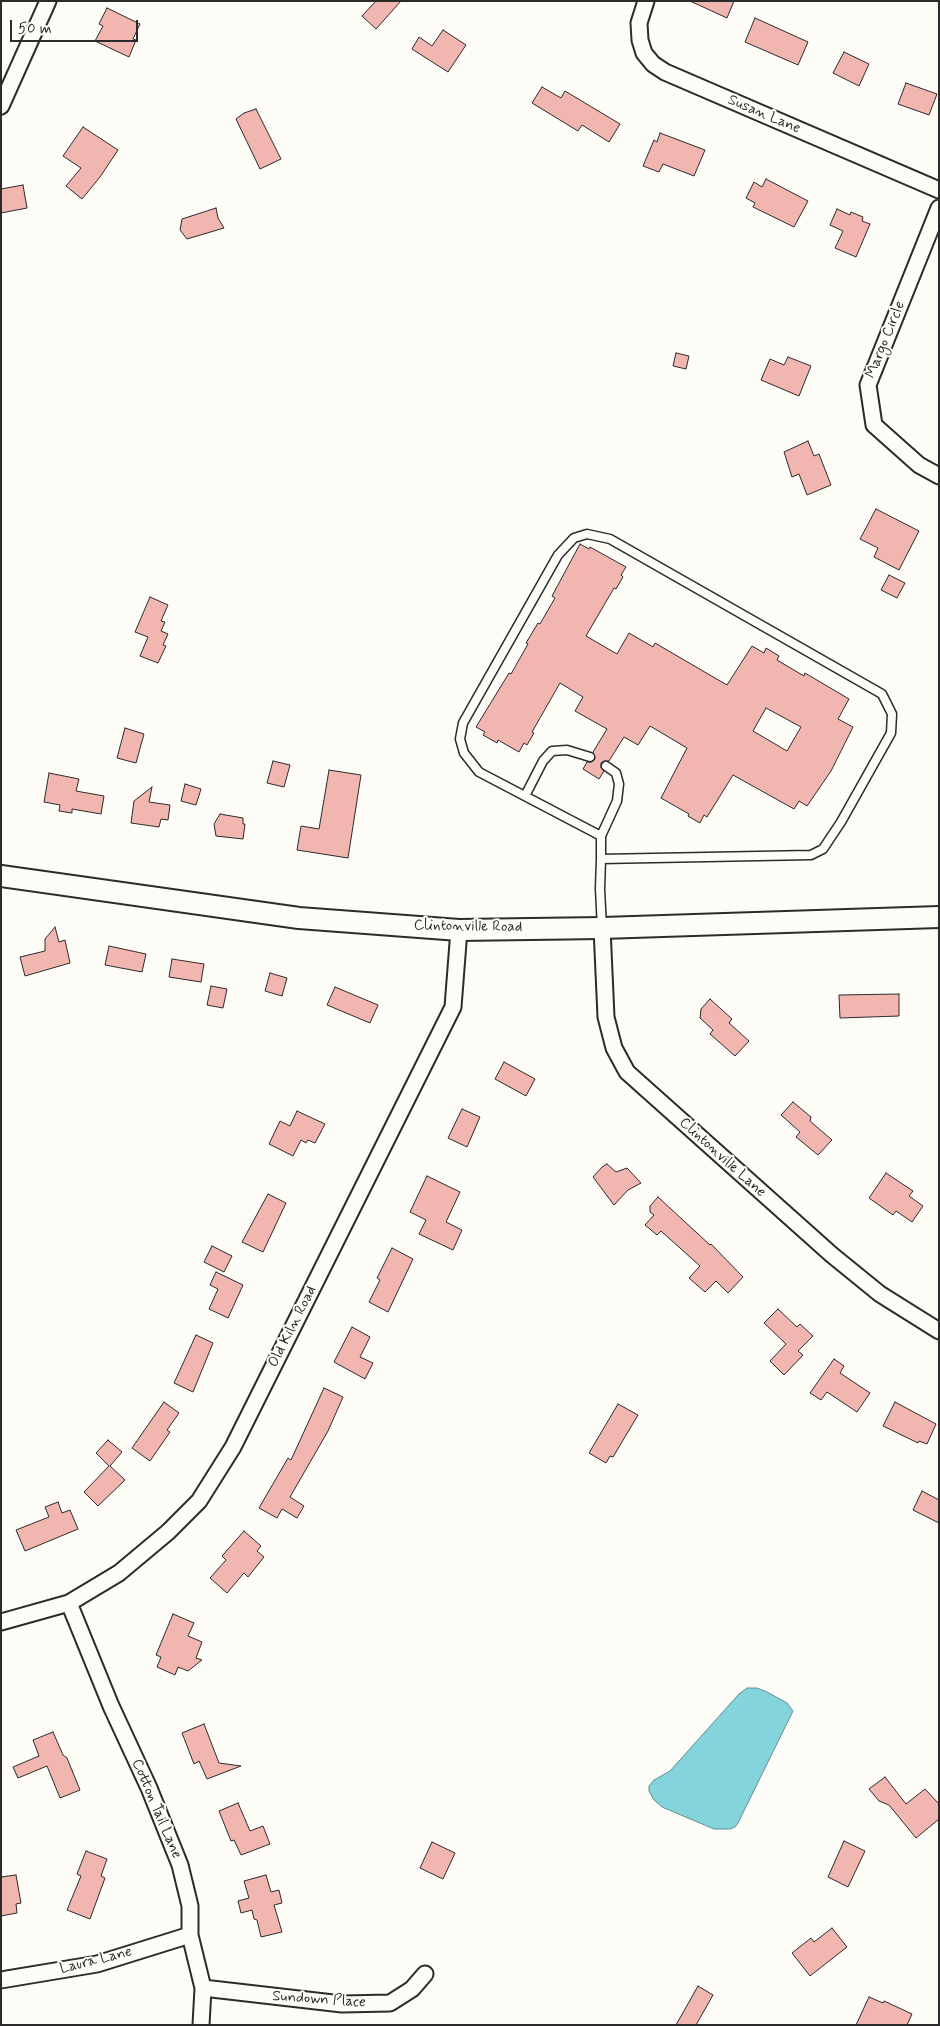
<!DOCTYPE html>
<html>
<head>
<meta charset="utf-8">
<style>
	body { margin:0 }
	#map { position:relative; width:940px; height:2026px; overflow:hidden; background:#fdfcf7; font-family:Mynerve,sans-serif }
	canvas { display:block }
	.frame { position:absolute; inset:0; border:2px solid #2b2b2b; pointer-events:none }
	.scale { position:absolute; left:10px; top:20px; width:128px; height:22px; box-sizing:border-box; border:2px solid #2b2b2b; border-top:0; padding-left:6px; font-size:15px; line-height:18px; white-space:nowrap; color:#2b2b2b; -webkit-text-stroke:4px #fdfcf7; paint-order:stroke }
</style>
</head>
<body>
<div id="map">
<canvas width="940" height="2026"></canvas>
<div class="frame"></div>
<div class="scale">50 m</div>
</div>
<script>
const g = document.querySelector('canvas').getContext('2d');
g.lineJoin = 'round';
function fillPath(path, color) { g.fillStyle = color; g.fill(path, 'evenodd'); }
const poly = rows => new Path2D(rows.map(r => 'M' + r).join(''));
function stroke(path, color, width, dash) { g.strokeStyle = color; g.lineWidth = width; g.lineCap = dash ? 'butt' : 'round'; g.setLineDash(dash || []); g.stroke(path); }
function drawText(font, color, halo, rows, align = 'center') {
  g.font = font + ' Mynerve,sans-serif'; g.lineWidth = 4; g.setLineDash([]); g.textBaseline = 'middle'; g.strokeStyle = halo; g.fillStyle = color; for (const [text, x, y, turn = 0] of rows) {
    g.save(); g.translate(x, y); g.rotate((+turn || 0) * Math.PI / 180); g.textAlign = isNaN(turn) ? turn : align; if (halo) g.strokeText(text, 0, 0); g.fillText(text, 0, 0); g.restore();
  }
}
const water = poly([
	[747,1688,757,1688,767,1692,787,1703,793,1711,738,1823,735,1827,730,1829,714,1829,662,1807,654,1800,649,1791,649,1786,654,1780,670,1771,739,1694,747,1688]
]);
fillPath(water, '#83d4db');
stroke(water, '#609095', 1);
const building = poly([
	[376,1,401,1,376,29,362,16,376,1],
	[690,1,734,1,727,18,690,1],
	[107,8,140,24,133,39,136,40,129,57,95,41,103,26,99,24,107,8],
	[755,18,808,42,798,65,745,42,755,18],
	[443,30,466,45,448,72,412,49,419,37,432,46,443,30],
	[844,52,869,64,859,86,833,73,844,52],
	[906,83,937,94,929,115,898,104,906,83],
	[542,87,561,98,565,91,620,124,609,142,582,125,578,131,532,103,542,87],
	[256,109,281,159,260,169,236,119,244,113,256,109],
	[83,127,118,150,100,177,82,199,66,186,81,168,63,156,83,127],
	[660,133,705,150,694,176,663,164,659,172,643,166,654,140,657,142,660,133],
	[766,179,808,201,794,227,753,207,755,203,746,198,754,182,762,187,766,179],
	[23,185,27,208,1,213,1,189,23,185],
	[216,208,218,218,224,228,187,239,180,230,182,219,216,208],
	[837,209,850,215,851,212,863,217,862,221,870,224,856,257,835,248,843,231,830,225,837,209],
	[676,353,689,356,686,369,673,366,676,353],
	[788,357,811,366,799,396,761,380,770,359,784,365,788,357],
	[808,441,814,456,819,454,831,485,807,495,799,474,792,477,784,452,808,441],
	[876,509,919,531,899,570,874,557,878,548,860,539,876,509],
	[580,544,589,549,590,547,626,567,621,575,623,577,616,589,614,588,586,636,617,654,629,633,653,647,655,643,727,685,752,646,764,653,766,648,779,656,777,660,804,676,805,673,849,699,838,719,853,727,831,771,807,806,799,801,794,809,733,775,707,817,704,815,700,823,688,816,689,814,661,798,687,748,650,726,638,745,624,737,609,761,604,761,601,763,601,768,604,771,599,779,583,769,587,762,592,762,595,759,593,752,607,729,575,711,583,697,560,683,532,732,534,733,527,745,524,743,519,752,498,740,497,743,483,735,485,732,476,727,509,673,511,674,528,644,526,643,538,623,540,624,555,598,552,596,580,544],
	[766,708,801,727,787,751,753,731,766,708],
	[889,575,905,583,897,598,881,590,889,575],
	[150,597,168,605,161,621,165,622,161,631,168,634,163,645,166,646,158,663,140,656,148,637,135,632,150,597],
	[125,728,144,734,136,763,117,758,125,728],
	[273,761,290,765,284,787,267,783,273,761],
	[329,770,361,775,348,858,297,850,301,826,319,829,329,770],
	[49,773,79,779,76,791,104,796,101,814,72,809,72,813,59,811,60,805,44,802,49,773],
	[185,784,201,789,196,805,181,801,185,784],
	[152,787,149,802,170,805,168,820,161,819,159,827,131,823,134,801,152,787],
	[220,814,243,818,243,824,245,824,243,839,216,836,214,824,220,814],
	[55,927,59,942,65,940,70,963,25,976,20,957,45,951,45,939,55,927],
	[109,946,146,954,142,972,105,965,109,946],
	[172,959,204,964,201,982,169,977,172,959],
	[270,973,287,978,282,996,265,991,270,973],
	[211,986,227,989,223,1008,207,1005,211,986],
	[335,987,378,1005,370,1023,327,1005,335,987],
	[899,994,899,1016,840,1018,839,995,899,994],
	[710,999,732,1019,729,1023,749,1041,735,1056,710,1034,713,1030,700,1018,701,1009,710,999],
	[504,1062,535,1079,526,1096,495,1079,504,1062],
	[793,1102,811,1117,810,1121,832,1140,818,1155,796,1137,800,1132,781,1115,793,1102],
	[462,1109,480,1117,467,1147,448,1138,462,1109],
	[297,1111,325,1124,315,1143,308,1140,306,1143,301,1140,293,1156,269,1144,280,1121,290,1126,297,1111],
	[607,1164,616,1172,627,1168,641,1183,628,1190,614,1205,593,1177,602,1167,607,1164],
	[886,1173,913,1191,909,1196,923,1206,912,1222,896,1211,893,1215,869,1198,886,1173],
	[427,1176,460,1192,446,1222,462,1230,453,1250,419,1234,426,1220,410,1212,427,1176],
	[268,1194,286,1203,263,1252,242,1242,268,1194],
	[658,1197,710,1245,711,1244,743,1277,728,1293,716,1281,705,1292,689,1278,700,1266,661,1231,657,1235,645,1225,654,1215,650,1212,650,1206,658,1197],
	[212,1246,232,1256,224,1272,204,1262,212,1246],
	[392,1248,413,1259,388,1312,369,1302,380,1280,377,1278,392,1248],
	[216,1272,243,1285,228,1318,209,1309,218,1289,210,1285,216,1272],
	[778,1309,797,1327,800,1324,813,1336,798,1351,803,1355,784,1375,770,1361,786,1344,764,1323,778,1309],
	[352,1327,370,1337,360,1357,373,1363,365,1379,334,1362,352,1327],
	[196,1335,213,1343,193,1392,174,1383,196,1335],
	[834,1359,844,1366,840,1373,870,1393,857,1412,827,1392,821,1400,810,1393,834,1359],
	[324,1388,343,1397,328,1431,290,1497,304,1506,297,1518,282,1509,277,1518,259,1508,288,1458,291,1460,324,1388],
	[164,1402,179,1413,167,1430,170,1432,150,1461,132,1448,164,1402],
	[895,1402,936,1424,927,1444,919,1441,918,1443,883,1426,895,1402],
	[618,1404,638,1415,613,1457,610,1456,606,1463,589,1453,618,1404],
	[108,1440,122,1452,110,1466,125,1480,98,1506,84,1492,109,1466,96,1453,108,1440],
	[922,1491,939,1500,939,1523,913,1510,922,1491],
	[58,1502,62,1513,70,1510,78,1529,25,1551,16,1530,49,1517,45,1507,58,1502],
	[244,1531,261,1546,257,1551,264,1557,248,1577,244,1573,227,1593,210,1578,226,1560,222,1556,244,1531],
	[173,1614,194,1623,188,1636,202,1642,196,1658,202,1660,188,1671,178,1667,175,1675,157,1667,161,1657,156,1655,173,1614],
	[204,1724,219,1763,241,1766,207,1779,199,1761,194,1764,182,1733,204,1724],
	[53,1732,63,1755,67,1758,80,1790,60,1798,47,1766,18,1778,13,1767,39,1756,33,1740,53,1732],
	[885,1777,906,1804,925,1789,939,1804,939,1819,916,1838,889,1805,879,1801,869,1789,885,1777],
	[238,1803,250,1831,263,1826,270,1844,241,1855,234,1840,231,1841,219,1811,238,1803],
	[844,1841,865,1851,848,1887,828,1877,844,1841],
	[432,1842,455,1853,443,1879,420,1868,432,1842],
	[86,1851,107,1859,101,1876,105,1878,90,1919,67,1910,81,1876,77,1874,86,1851],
	[16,1875,21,1903,16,1904,17,1913,1,1916,1,1877,16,1875],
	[266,1875,271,1892,279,1890,282,1903,274,1905,282,1932,261,1937,257,1920,254,1919,252,1910,241,1913,238,1901,249,1898,244,1881,266,1875],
	[832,1928,847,1947,810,1976,792,1953,811,1938,814,1942,832,1928],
	[698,1986,713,1995,696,2025,676,2025,698,1986],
	[869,1997,883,2003,884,2001,912,2014,907,2025,856,2025,869,1997]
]);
fillPath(building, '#f1b6b0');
stroke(building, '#2b2b2b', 1);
const lane = poly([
	[525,796,543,761,552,751,567,750,590,757],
	[601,836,617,801,619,784,616,773,606,766],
	[601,859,601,836,479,772,464,753,460,739,463,723,558,555,574,538,587,534,610,539,882,694,892,714,891,733,841,822,823,849,811,855,601,859,600,889,602,928]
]);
const street = poly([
	[646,1,639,23,640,40,644,53,653,64,665,72,939,190],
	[1,106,48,1],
	[939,208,868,385,874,425,919,465,939,476],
	[602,928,606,1017,614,1048,627,1072,832,1255,880,1294,939,1331],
	[69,1603,111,1706,149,1788,180,1865,190,1906,190,1935,203,1988,201,2025],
	[1,1622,69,1603,119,1573,168,1532,199,1501,233,1447,453,1007,459,930],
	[1,1980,97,1964,190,1935],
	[203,1988,342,2004,390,2003,412,1989,425,1974]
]);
const secondary = poly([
	[1,876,299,918,459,930,602,928,939,917]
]);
stroke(lane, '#2b2b2b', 11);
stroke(street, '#2b2b2b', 19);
stroke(secondary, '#2b2b2b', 24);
stroke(lane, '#fdfcf7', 8);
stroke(street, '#fdfcf7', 15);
stroke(secondary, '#fdfcf7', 20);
drawText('15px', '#2b2b2b', '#fdfcf7', [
	["Susan Lane",764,115,23],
	["Margo Circle",886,340,-68],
	["Clintonville Road",468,927,1],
	["Clintonville Lane",722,1158,42],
	["Old Kiln Road",293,1327,-63],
	["Cotton Tail Lane",156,1809,67],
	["Laura Lane",96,1961,-14],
	["Sundown Place",319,2000,4]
]);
</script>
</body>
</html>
